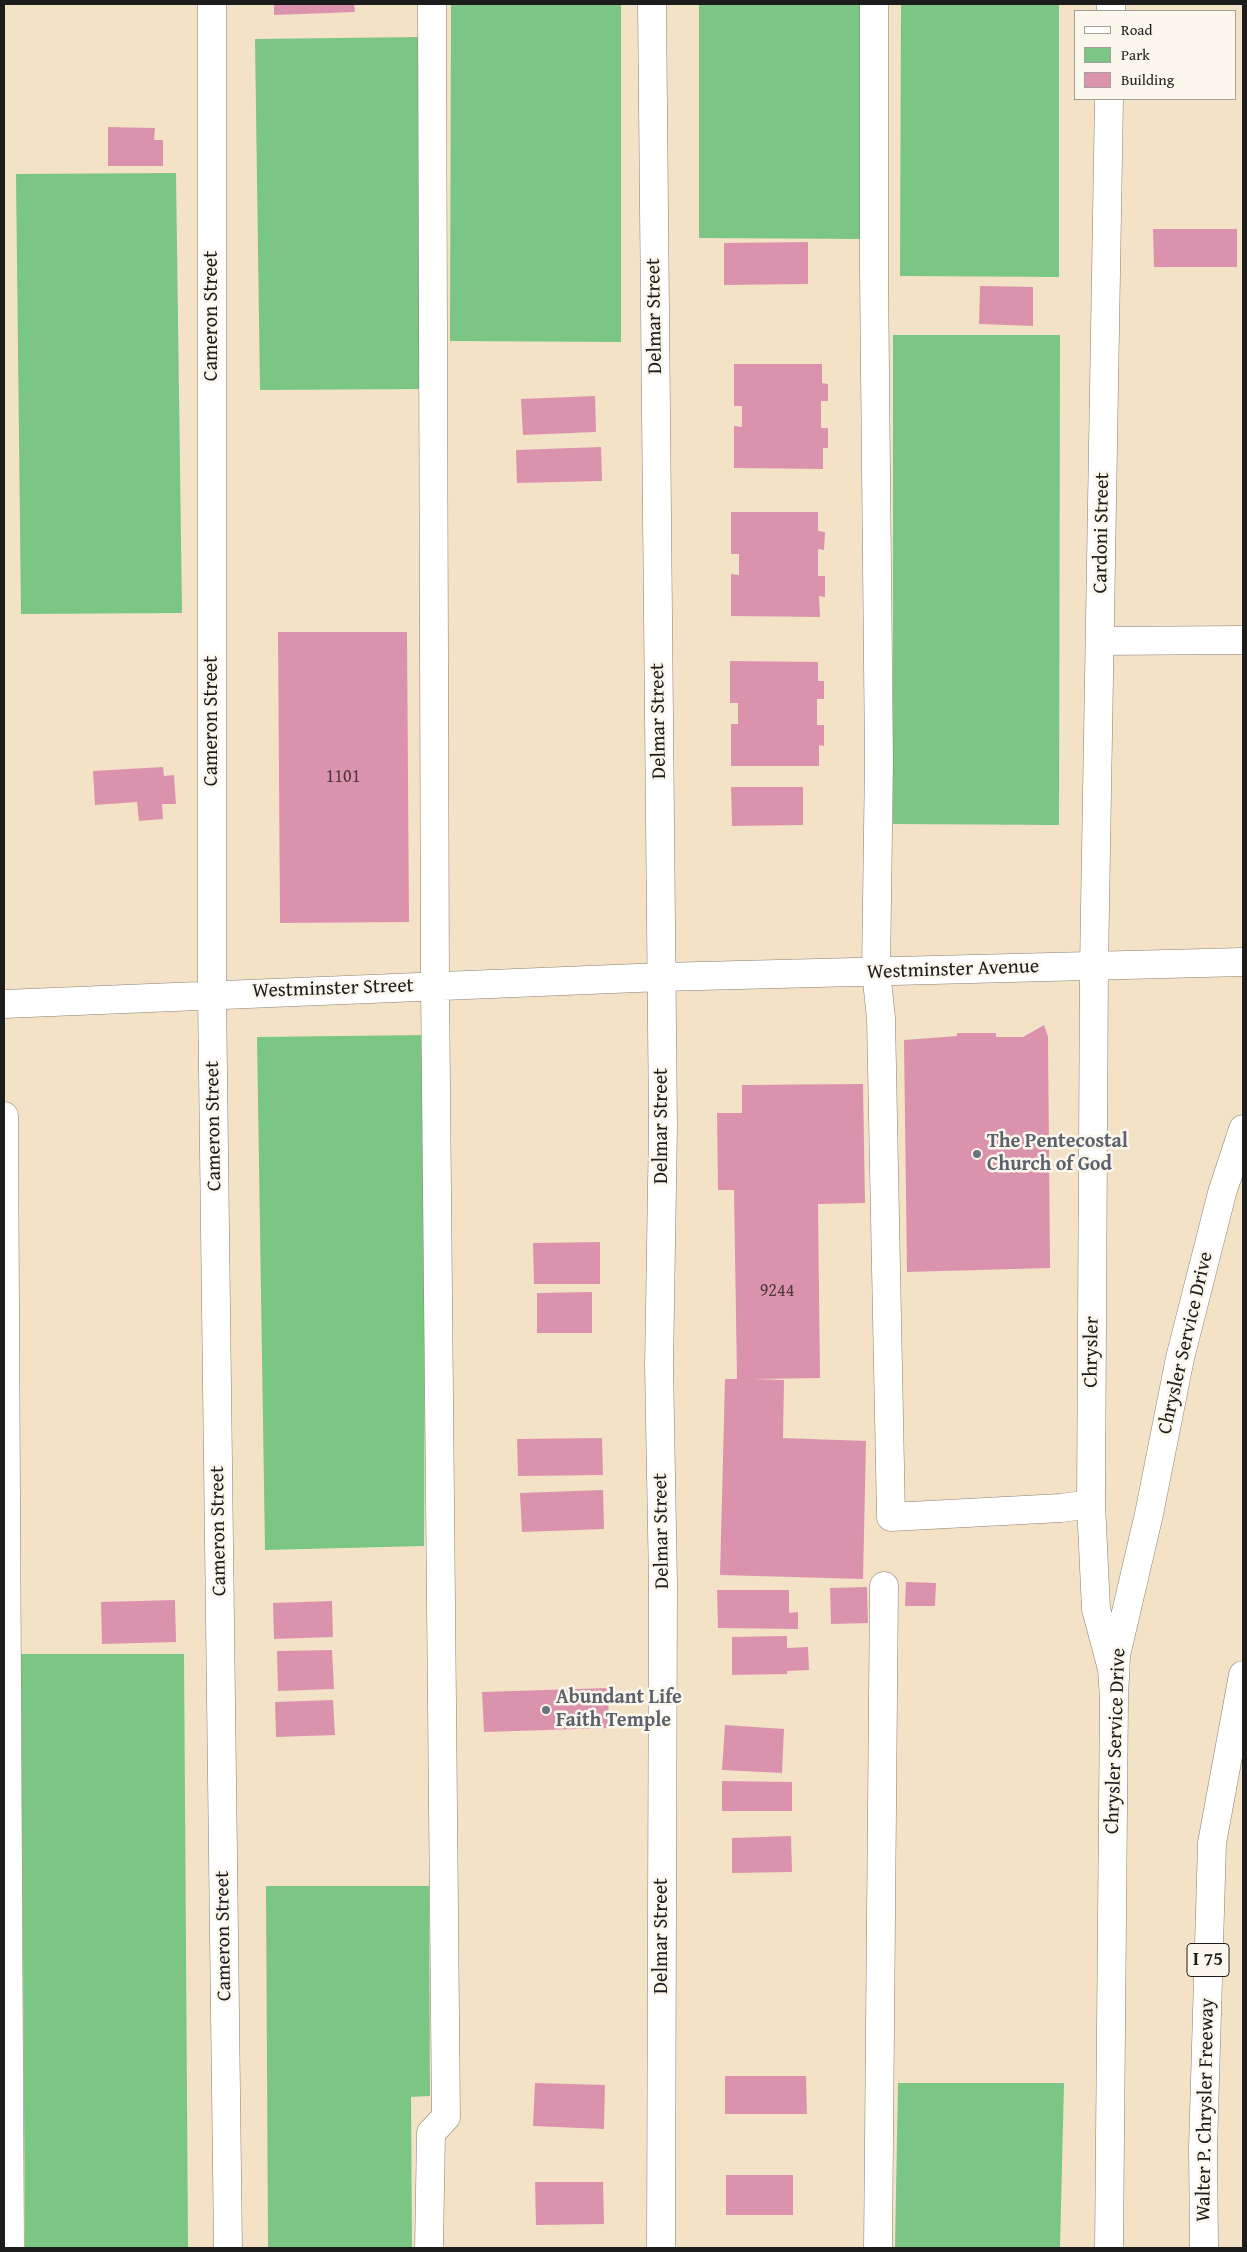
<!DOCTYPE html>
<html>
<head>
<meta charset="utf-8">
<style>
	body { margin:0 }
	#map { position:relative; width:1247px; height:2252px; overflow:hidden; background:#f4e2c7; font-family:"Gentium Book Plus",serif }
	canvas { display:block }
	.frame { position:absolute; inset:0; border:5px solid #1c1c1c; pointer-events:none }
	.legend { position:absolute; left:1074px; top:10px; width:162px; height:90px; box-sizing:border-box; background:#fbf7ec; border:1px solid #a29f99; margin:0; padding:6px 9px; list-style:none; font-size:15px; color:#1c1c1c }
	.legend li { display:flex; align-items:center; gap:10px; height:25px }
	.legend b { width:25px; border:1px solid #a29f99 }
</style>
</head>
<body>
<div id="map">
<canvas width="1247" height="2252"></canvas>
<div class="frame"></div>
<ul class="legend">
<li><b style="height:6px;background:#fff"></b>Road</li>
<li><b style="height:14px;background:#7bc684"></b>Park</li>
<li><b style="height:14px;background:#db93ad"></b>Building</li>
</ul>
</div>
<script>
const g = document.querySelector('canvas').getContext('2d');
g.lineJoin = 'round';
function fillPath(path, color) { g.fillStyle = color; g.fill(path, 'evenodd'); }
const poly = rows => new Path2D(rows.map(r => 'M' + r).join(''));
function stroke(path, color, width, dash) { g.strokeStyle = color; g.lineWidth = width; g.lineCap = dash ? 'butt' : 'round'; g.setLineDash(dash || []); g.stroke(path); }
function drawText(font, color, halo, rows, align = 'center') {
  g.font = font + ' "Gentium Book Plus",serif'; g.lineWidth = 5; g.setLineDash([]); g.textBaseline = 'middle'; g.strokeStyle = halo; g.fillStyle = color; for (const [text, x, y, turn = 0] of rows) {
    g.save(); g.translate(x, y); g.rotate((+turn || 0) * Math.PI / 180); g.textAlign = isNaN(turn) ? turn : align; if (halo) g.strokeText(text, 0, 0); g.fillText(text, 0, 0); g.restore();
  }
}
fillPath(poly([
	[451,4,621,4,621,342,450,341],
	[699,4,861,4,861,239,699,238],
	[901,4,1059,4,1059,277,900,276],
	[420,37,424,389,260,390,255,39],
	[176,173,182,613,21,614,16,174],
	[893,335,1060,335,1059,825,893,824],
	[426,1035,424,1546,265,1550,257,1037],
	[21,1654,184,1654,188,2248,25,2248],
	[266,1886,429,1886,430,2096,411,2097,412,2248,268,2248],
	[898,2083,1064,2083,1060,2248,895,2248]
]), '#7bc684');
fillPath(poly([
	[274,4,354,4,355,12,274,15],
	[108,127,155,128,154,140,163,140,163,166,108,166],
	[1153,229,1237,229,1237,267,1154,267],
	[808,242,808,284,724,285,724,243],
	[980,286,1033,287,1033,326,979,324],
	[734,364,822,364,822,383,828,384,828,401,821,401,821,428,828,428,828,448,823,448,823,469,734,468,734,426,742,427,742,406,734,406],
	[595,396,596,432,523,435,521,399],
	[601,447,602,481,517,483,516,450],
	[731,512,818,512,818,531,825,532,824,550,818,549,818,576,825,576,825,597,819,596,820,617,731,616,731,574,739,575,739,554,731,554],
	[278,632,407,632,409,922,280,923],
	[730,661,818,662,818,681,824,681,824,699,817,699,817,725,824,725,824,746,819,745,819,766,731,766,731,724,738,724,738,703,730,703],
	[163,767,164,776,174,775,176,804,162,804,163,819,139,821,137,802,95,805,93,771],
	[731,787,803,787,803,825,732,826],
	[1044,1025,1048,1037,1050,1268,907,1272,904,1040,957,1036,957,1033,996,1033,996,1037,1023,1037],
	[863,1084,865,1203,818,1204,820,1378,754,1379,784,1380,783,1438,866,1441,863,1579,720,1575,725,1379,737,1379,734,1190,718,1190,717,1113,742,1113,742,1085],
	[600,1242,600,1284,534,1284,533,1243],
	[592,1292,592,1333,537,1333,537,1293],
	[602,1438,603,1475,518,1476,517,1439],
	[603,1490,604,1529,522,1532,520,1493],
	[906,1582,936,1583,935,1606,905,1606],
	[867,1587,868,1623,831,1624,830,1588],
	[717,1590,789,1590,789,1613,798,1612,798,1629,718,1628],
	[175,1600,176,1642,102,1644,101,1602],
	[332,1601,333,1637,274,1639,273,1603],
	[787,1636,787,1648,808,1647,809,1670,787,1671,787,1674,732,1675,732,1637],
	[332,1650,334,1689,278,1691,277,1651],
	[608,1688,609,1728,484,1732,482,1692],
	[333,1700,335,1735,276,1737,275,1702],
	[725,1725,784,1729,782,1773,722,1770],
	[722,1781,792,1782,792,1811,722,1811],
	[791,1836,792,1872,732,1873,732,1838],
	[725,2076,806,2076,807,2114,725,2114],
	[535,2083,605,2085,604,2129,533,2126],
	[726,2175,793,2175,793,2215,726,2215],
	[535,2182,603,2182,604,2224,536,2225]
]), '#db93ad');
const minor = poly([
	[212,4,212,994,228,2248],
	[652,4,663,1126,659,1366,663,1583,661,2248],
	[874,4,874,275,879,760,876,972,881,1018,891,1517,1061,1508,1091,1504],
	[1111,11,1111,4],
	[1109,99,1094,966,1091,1504,1096,1609,1112,1669,1114,1698],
	[1100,641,1243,640],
	[4,1004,662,977,1243,962],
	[4,1116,10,2248],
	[429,2248,431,2133,446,2117,435,986,432,4],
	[878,2248,884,1586],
	[1109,2248,1114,1698,1116,1655,1149,1514,1180,1358,1222,1193,1243,1129]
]);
const highway = poly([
	[1204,2248,1203,2148,1212,1843,1243,1675]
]);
stroke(minor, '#887f72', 29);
stroke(highway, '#887f72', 29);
stroke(minor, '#fff', 28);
stroke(highway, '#fff', 28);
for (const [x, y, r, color] of [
	[977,1154,5,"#6b7280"],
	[546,1710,5,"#6b7280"]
]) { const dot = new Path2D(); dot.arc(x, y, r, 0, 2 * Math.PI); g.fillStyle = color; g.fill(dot); stroke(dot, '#fbf7ec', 2); }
drawText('18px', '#4c3a40', null, [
	["1101",343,777],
	["9244",777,1291]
]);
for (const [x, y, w] of [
	[1208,1960,42]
]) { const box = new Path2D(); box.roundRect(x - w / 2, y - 16.5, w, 33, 4); g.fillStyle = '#fbf7ec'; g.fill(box); stroke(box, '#1c1c1c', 1); }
drawText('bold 19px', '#1c1c1c', null, [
	["I 75",1208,1960]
]);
drawText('20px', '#1c1c1c', '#fbf7ec', [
	["Cameron Street",212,316,-90],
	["Delmar Street",655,316,-91],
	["Cardoni Street",1102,533,-89],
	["Cameron Street",212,721,-90],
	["Delmar Street",659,721,-91],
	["Westminster Avenue",953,970,-2],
	["Westminster Street",333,989,-2],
	["Cameron Street",214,1126,-91],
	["Delmar Street",662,1126,-90],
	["Chrysler Service Drive",1186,1343,-77],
	["Chrysler",1092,1352,-89],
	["Cameron Street",219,1531,-91],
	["Delmar Street",662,1531,-91],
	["Chrysler Service Drive",1116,1741,-88],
	["Cameron Street",224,1936,-91],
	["Delmar Street",662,1936,-90],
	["Walter P. Chrysler Freeway",1206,2110,-89]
]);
drawText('bold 20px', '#5b616d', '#fbf7ec', [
	["The Pentecostal",987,1142],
	["Church of God",987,1165],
	["Abundant Life",556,1698],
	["Faith Temple",556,1721]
], 'left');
</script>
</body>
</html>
